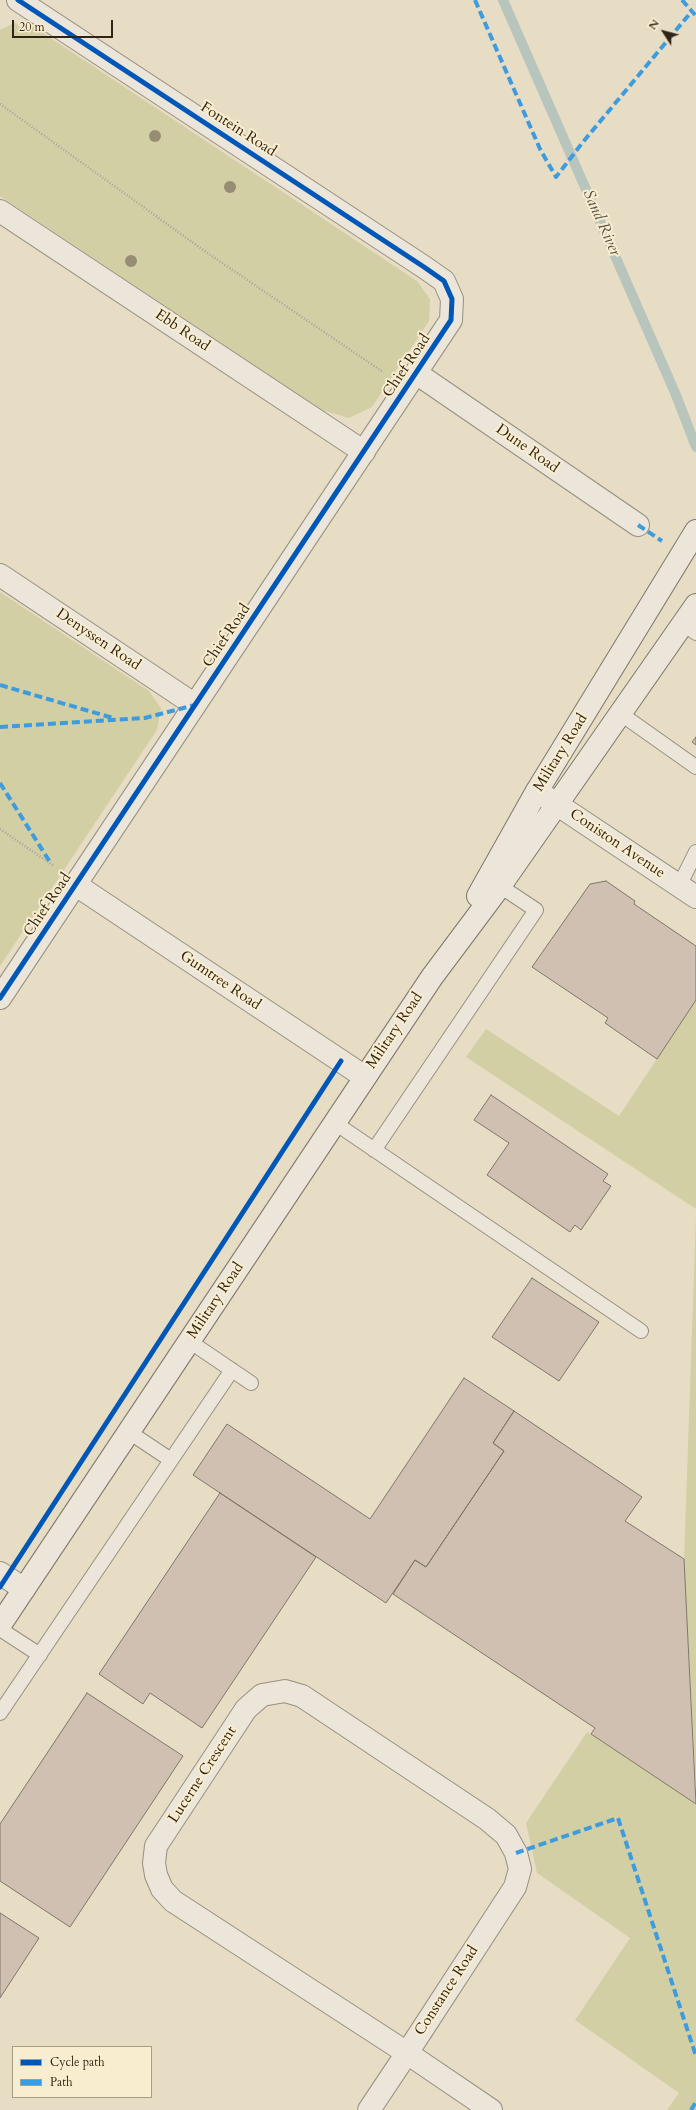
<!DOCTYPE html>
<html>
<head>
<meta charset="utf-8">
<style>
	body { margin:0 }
	#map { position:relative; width:696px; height:2110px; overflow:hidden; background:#e7ddc5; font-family:Cardo,serif }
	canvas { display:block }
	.legend { position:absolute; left:12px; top:2046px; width:140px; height:52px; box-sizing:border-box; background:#f9edd0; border:1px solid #a99d85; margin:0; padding:5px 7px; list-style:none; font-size:12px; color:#312414 }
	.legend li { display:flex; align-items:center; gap:8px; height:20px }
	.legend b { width:20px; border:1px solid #a99d85 }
	.north { position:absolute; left:644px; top:12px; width:40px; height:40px; -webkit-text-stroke:3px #f9edd0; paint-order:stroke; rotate:306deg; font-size:11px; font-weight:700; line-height:16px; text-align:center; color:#312414 }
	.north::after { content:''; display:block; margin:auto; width:14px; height:18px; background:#312414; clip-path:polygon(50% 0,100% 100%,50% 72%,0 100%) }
	.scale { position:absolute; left:12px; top:20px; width:101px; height:18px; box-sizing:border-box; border:2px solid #312414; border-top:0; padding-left:5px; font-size:12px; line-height:14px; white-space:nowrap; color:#312414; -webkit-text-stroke:3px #f9edd0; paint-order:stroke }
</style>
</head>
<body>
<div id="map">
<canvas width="696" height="2110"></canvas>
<ul class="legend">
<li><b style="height:5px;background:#0057b8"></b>Cycle path</li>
<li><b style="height:5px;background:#3e9cde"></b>Path</li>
</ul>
<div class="north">N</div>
<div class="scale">20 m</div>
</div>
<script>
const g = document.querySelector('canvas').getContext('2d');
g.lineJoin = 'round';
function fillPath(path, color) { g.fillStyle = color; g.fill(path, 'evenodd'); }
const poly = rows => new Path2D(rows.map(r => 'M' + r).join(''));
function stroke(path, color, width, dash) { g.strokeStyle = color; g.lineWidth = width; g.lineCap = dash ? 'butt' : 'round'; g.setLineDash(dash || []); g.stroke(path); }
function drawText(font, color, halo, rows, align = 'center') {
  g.font = font + ' Cardo,serif'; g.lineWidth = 4; g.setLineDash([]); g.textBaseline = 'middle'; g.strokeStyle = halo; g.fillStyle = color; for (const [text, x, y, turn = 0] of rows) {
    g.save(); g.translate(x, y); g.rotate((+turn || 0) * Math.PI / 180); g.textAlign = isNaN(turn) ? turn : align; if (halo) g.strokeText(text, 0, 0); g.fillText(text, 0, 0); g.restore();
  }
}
fillPath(poly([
	[14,23,34,27,417,281,430,299,429,321,372,407,349,418,321,410,0,196,0,30],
	[0,592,149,691,161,708,157,730,0,966],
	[696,1000,696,1209,466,1057,486,1029,619,1116],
	[696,1216,696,1786,684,1559],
	[587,1732,696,1804,696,2110,667,2110,679,2093,575,2020,630,1938,537,1873,526,1823]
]), '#d2cfa5');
stroke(poly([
	[503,0,676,395,696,447]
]), '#b7c5bd', 10);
const building = poly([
	[696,737,696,745,692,742,696,737],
	[606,881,635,901,634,904,696,946,696,1000,657,1059,605,1023,608,1018,532,967,590,884,606,881],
	[491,1095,608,1174,603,1181,611,1186,581,1230,575,1225,570,1232,487,1175,509,1143,474,1120,491,1095],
	[532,1278,599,1322,559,1381,492,1337,532,1278],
	[464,1378,514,1411,493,1443,504,1451,426,1567,415,1560,386,1603,193,1475,227,1424,370,1519,464,1378],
	[514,1411,642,1497,625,1521,684,1559,696,1804,591,1734,595,1728,393,1594,415,1560,426,1567,504,1451,493,1443,514,1411],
	[220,1493,316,1557,202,1728,150,1693,143,1704,99,1674,220,1493],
	[87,1693,183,1756,70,1927,0,1881,0,1824,87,1693],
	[0,1913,39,1938,0,1998,0,1913]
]);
fillPath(building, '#d0c0b2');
stroke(building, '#7e7769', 1);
const lane = poly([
	[683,624,696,633],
	[621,714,696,767],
	[679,886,696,852],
	[335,1123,641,1331],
	[374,1150,536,910,500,886],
	[189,1341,251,1383],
	[129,1432,171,1460],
	[0,1629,40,1655],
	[0,1713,232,1370]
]);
const street = poly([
	[0,211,364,452],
	[416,373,638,525],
	[0,575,195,705],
	[537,791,696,897],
	[76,885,365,1077],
	[0,998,451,320,452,299,444,281,424,267,18,0],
	[0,1573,24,1589],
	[369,2110,407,2053,515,1887,520,1869,516,1853,506,1835,487,1819,302,1696,285,1691,262,1695,246,1709,156,1846,154,1863,156,1875,162,1889,173,1901,407,2053,491,2110]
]);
const secondary = poly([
	[478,896,537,791,696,531],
	[0,1625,432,977,500,886,696,605]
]);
stroke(lane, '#979080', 16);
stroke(street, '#979080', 24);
stroke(secondary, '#7e7769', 24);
stroke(poly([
	[0,104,206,252,383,372],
	[0,829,54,866]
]), '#a8a399', 2.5, [1, 2]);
stroke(lane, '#ebe6d9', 14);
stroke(street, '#ebe6d9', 22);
stroke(secondary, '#ebe6d9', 22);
stroke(poly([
	[475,0,540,149,556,177,583,142,692,11],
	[682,0,696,16],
	[638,525,662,541],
	[0,685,113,718],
	[0,727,145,718,195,705],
	[0,783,50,862],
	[516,1853,618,1818,696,2056],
	[691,2110,696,2102]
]), '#3e9cde', 4, [8, 4]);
stroke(poly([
	[0,998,451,320,452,299,444,281,424,267,18,0],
	[0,1587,341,1061]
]), '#0057b8', 5);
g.fillStyle = '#978d74';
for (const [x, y] of [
	[155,136],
	[230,187],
	[131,261]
]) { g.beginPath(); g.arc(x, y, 6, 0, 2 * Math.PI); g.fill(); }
drawText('15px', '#312414', '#f9edd0', [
	["Fontein Road",238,130,33],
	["Ebb Road",182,331,34],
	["Chief Road",407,366,-56],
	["Dune Road",527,449,35],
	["Chief Road",227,636,-56],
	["Denyssen Road",98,640,34],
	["Military Road",561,753,-58],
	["Coniston Avenue",617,844,34],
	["Chief Road",48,905,-56],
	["Gumtree Road",220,981,34],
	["Military Road",395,1031,-56],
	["Military Road",216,1301,-56],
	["Lucerne Crescent",203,1775,-57],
	["Constance Road",447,1991,-57]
]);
drawText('italic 16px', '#535146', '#f9edd0', [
	["Sand River",601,223,66]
]);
</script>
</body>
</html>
